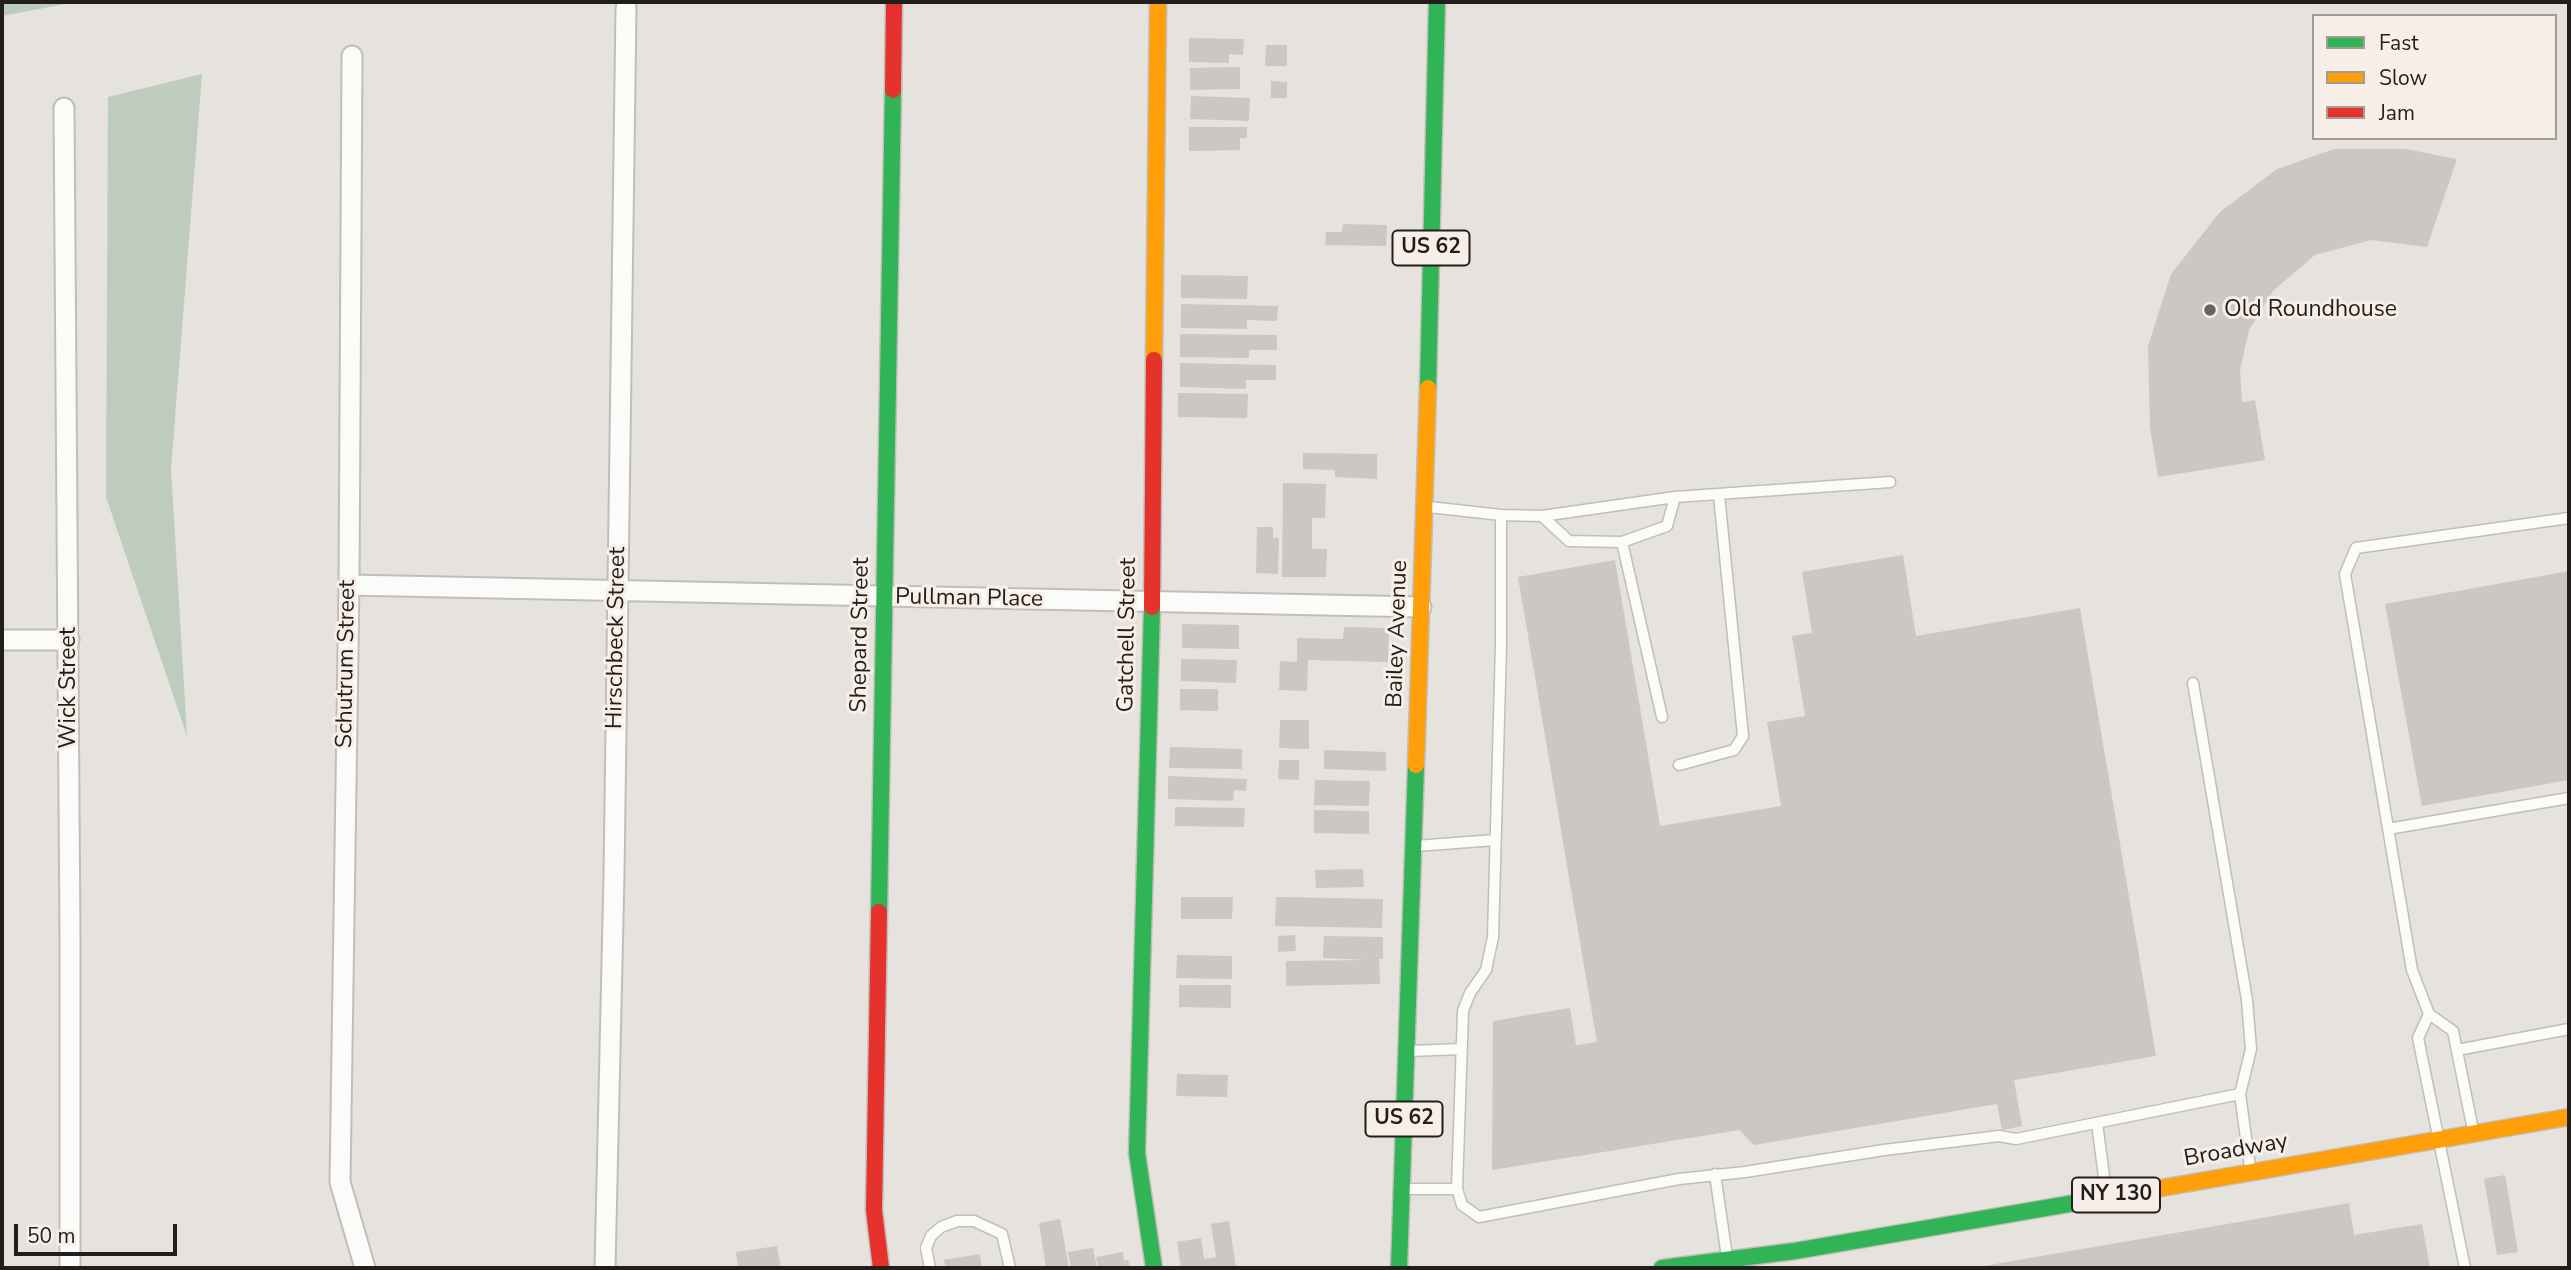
<!DOCTYPE html>
<html>
<head>
<meta charset="utf-8">
<style>
	body { margin:0 }
	#map { position:relative; width:2571px; height:1270px; overflow:hidden; background:#e6e2de; font-family:"Nunito Sans",sans-serif }
	canvas { display:block }
	.frame { position:absolute; inset:0; border:4px solid #221e1c; pointer-events:none }
	.legend { position:absolute; left:2312px; top:14px; width:245px; height:126px; box-sizing:border-box; background:#f7eee7; border:2px solid #a29b96; margin:0; padding:9px 12px; list-style:none; font-size:21px; color:#221e1c }
	.legend li { display:flex; align-items:center; gap:14px; height:35px }
	.legend b { width:35px; border:2px solid #a29b96 }
	.scale { position:absolute; left:14px; top:1224px; width:163px; height:32px; box-sizing:border-box; border:4px solid #221e1c; border-top:0; padding-left:9px; font-size:21px; line-height:24px; white-space:nowrap; color:#221e1c; -webkit-text-stroke:5px #f7eee7; paint-order:stroke }
</style>
</head>
<body>
<div id="map">
<canvas width="2571" height="1270"></canvas>
<div class="frame"></div>
<ul class="legend">
<li><b style="height:9px;background:#30b455"></b>Fast</li>
<li><b style="height:9px;background:#ff9f0a"></b>Slow</li>
<li><b style="height:9px;background:#e5322d"></b>Jam</li>
</ul>
<div class="scale">50 m</div>
</div>
<script>
const g = document.querySelector('canvas').getContext('2d');
g.lineJoin = 'round';
function fillPath(path, color) { g.fillStyle = color; g.fill(path, 'evenodd'); }
const poly = rows => new Path2D(rows.map(r => 'M' + r).join(''));
function stroke(path, color, width, dash) { g.strokeStyle = color; g.lineWidth = width; g.lineCap = dash ? 'butt' : 'round'; g.setLineDash(dash || []); g.stroke(path); }
function drawText(font, color, halo, rows, align = 'center') {
  g.font = font + ' "Nunito Sans",sans-serif'; g.lineWidth = 6; g.setLineDash([]); g.textBaseline = 'middle'; g.strokeStyle = halo; g.fillStyle = color; for (const [text, x, y, turn = 0] of rows) {
    g.save(); g.translate(x, y); g.rotate((+turn || 0) * Math.PI / 180); g.textAlign = isNaN(turn) ? turn : align; if (halo) g.strokeText(text, 0, 0); g.fillText(text, 0, 0); g.restore();
  }
}
fillPath(poly([
	[2,2,76,2,2,16],
	[202,74,171,469,187,736,106,497,108,97]
]), '#beccbe');
fillPath(poly([
	[1189,38,1244,39,1243,55,1229,54,1229,63,1189,62],
	[1266,45,1287,45,1287,66,1265,66],
	[1240,67,1240,89,1190,90,1190,68],
	[1271,81,1287,82,1287,98,1271,98],
	[1191,96,1250,98,1249,121,1190,119],
	[1189,127,1247,127,1247,138,1240,138,1240,150,1189,151],
	[2334,149,2405,149,2457,159,2427,247,2371,240,2315,255,2273,291,2249,330,2240,370,2242,402,2255,400,2265,460,2158,477,2150,427,2148,346,2171,274,2220,212,2277,169],
	[1343,224,1387,225,1386,246,1325,245,1326,232,1342,232],
	[1181,275,1248,276,1247,299,1181,298],
	[1181,304,1278,306,1277,321,1247,320,1247,329,1181,328],
	[1180,334,1277,335,1277,350,1249,350,1249,358,1180,357],
	[1180,363,1276,365,1276,380,1246,380,1246,389,1180,387],
	[1178,393,1248,394,1247,418,1178,417],
	[1303,453,1377,454,1377,479,1335,477,1335,470,1303,469],
	[1283,483,1326,484,1325,518,1312,518,1312,549,1327,549,1326,577,1282,577],
	[1257,527,1273,527,1273,538,1279,538,1278,574,1256,573],
	[1903,555,1916,636,2080,608,2156,1056,2014,1080,2022,1126,2002,1130,1997,1104,1754,1145,1739,1130,1492,1170,1493,1021,1570,1008,1576,1045,1597,1042,1518,577,1615,560,1660,826,1781,806,1767,722,1805,716,1792,636,1812,633,1802,572],
	[2569,571,2569,780,2422,806,2385,604],
	[1182,624,1239,625,1239,649,1182,648],
	[1344,627,1389,628,1388,662,1308,660,1307,691,1279,690,1280,661,1297,662,1297,638,1343,639],
	[1181,659,1237,660,1236,683,1181,681],
	[1180,689,1218,689,1218,711,1180,710],
	[1280,720,1309,720,1309,749,1279,748],
	[1170,747,1242,749,1242,769,1169,768],
	[1324,750,1386,752,1386,771,1324,769],
	[1279,760,1299,760,1299,780,1278,779],
	[1168,776,1247,779,1246,791,1234,790,1233,801,1168,799],
	[1315,780,1370,781,1369,806,1314,805],
	[1175,807,1245,808,1244,827,1175,826],
	[1314,810,1369,811,1369,834,1314,833],
	[1363,869,1364,887,1316,888,1315,870],
	[1181,897,1233,897,1232,919,1181,919],
	[1276,897,1383,899,1382,928,1275,926],
	[1295,935,1296,951,1278,952,1278,936],
	[1324,936,1383,937,1383,959,1379,959,1380,984,1286,986,1286,961,1368,960,1323,958],
	[1177,955,1232,956,1232,979,1176,978],
	[1179,985,1231,985,1231,1008,1179,1007],
	[1177,1074,1228,1075,1227,1097,1176,1096],
	[2505,1175,2518,1252,2497,1255,2484,1179],
	[2349,1203,2354,1235,2422,1224,2430,1268,1972,1268],
	[1060,1219,1069,1268,1046,1268,1039,1223],
	[1229,1221,1236,1268,1181,1268,1177,1242,1201,1238,1204,1259,1216,1257,1211,1224],
	[777,1246,781,1268,738,1268,736,1252],
	[1093,1248,1097,1268,1071,1268,1068,1252],
	[1123,1252,1124,1261,1128,1260,1130,1268,1098,1268,1096,1257],
	[980,1254,982,1268,946,1268,944,1260]
]), '#cac7c4');
const lane = poly([
	[1429,507,1501,515,1501,645,1493,937,1486,970,1470,993,1463,1011,1457,1189,1462,1205,1479,1217,1679,1179,1745,1172,1884,1150,1999,1136,2016,1139,2240,1094,2250,1167],
	[1501,515,1542,516,1675,497,1890,482],
	[1542,516,1569,541,1622,542],
	[2193,683,2247,1000,2251,1049,2240,1094],
	[1662,717,1622,542,1667,526,1675,497],
	[1679,765,1734,750,1743,736,1719,495],
	[2388,829,2569,798],
	[1416,846,1495,840],
	[2429,1014,2412,970,2345,574,2356,548,2569,518],
	[2457,1050,2569,1029],
	[1409,1051,1461,1049],
	[2097,1123,2106,1192],
	[1715,1174,1727,1257],
	[1405,1189,1457,1189],
	[930,1268,926,1248,931,1236,941,1227,957,1221,974,1221,1002,1234,1010,1268],
	[2465,1268,2418,1038,2429,1014,2453,1031,2473,1130]
]);
const street = poly([
	[352,56,349,585,340,1182,365,1268],
	[64,108,70,939,70,1268],
	[349,585,1421,607],
	[2,640,69,640],
	[605,1268,614,875,626,8]
]);
const fast = poly([
	[1428,388,1437,2],
	[1152,607,1137,1153,1154,1268],
	[879,912,893,90],
	[1399,1268,1416,765],
	[1662,1268,1795,1251,2098,1199]
]);
const slow = poly([
	[1154,360,1158,2],
	[1416,765,1428,388],
	[2098,1199,2569,1117]
]);
const jam = poly([
	[893,90,894,2],
	[1152,607,1154,360],
	[879,912,874,1210,881,1268]
]);
stroke(lane, '#c1beba', 13);
stroke(street, '#c1beba', 23);
stroke(fast, '#c1beba', 19);
stroke(slow, '#c1beba', 19);
stroke(jam, '#c1beba', 19);
stroke(lane, '#fbfbfa', 10);
stroke(street, '#fbfbfa', 19);
stroke(fast, '#30b455', 16);
stroke(slow, '#ff9f0a', 16);
stroke(jam, '#e5322d', 16);
for (const [x, y, r, color] of [
	[2210,310,7,"#676360"]
]) { const dot = new Path2D(); dot.arc(x, y, r, 0, 2 * Math.PI); g.fillStyle = color; g.fill(dot); stroke(dot, '#f7eee7', 2.5); }
for (const [x, y, w] of [
	[1431,248,77],
	[1404,1119,77],
	[2116,1195,88]
]) { const box = new Path2D(); box.roundRect(x - w / 2, y - 17.5, w, 35, 5); g.fillStyle = '#f7eee7'; g.fill(box); stroke(box, '#221e1c', 2); }
drawText('bold 21px', '#221e1c', null, [
	["US 62",1431,248],
	["US 62",1404,1119],
	["NY 130",2116,1195]
]);
drawText('23px', '#221e1c', '#f7eee7', [
	["Old Roundhouse",2224,310]
], 'left');
drawText('23px', '#221e1c', '#f7eee7', [
	["Pullman Place",969,599,1],
	["Bailey Avenue",1398,634,-88],
	["Shepard Street",861,635,-89],
	["Gatchell Street",1128,635,-89],
	["Hirschbeck Street",617,638,-89],
	["Schutrum Street",347,664,-89],
	["Wick Street",69,688,-90],
	["Broadway",2236,1151,-10]
]);
</script>
</body>
</html>
